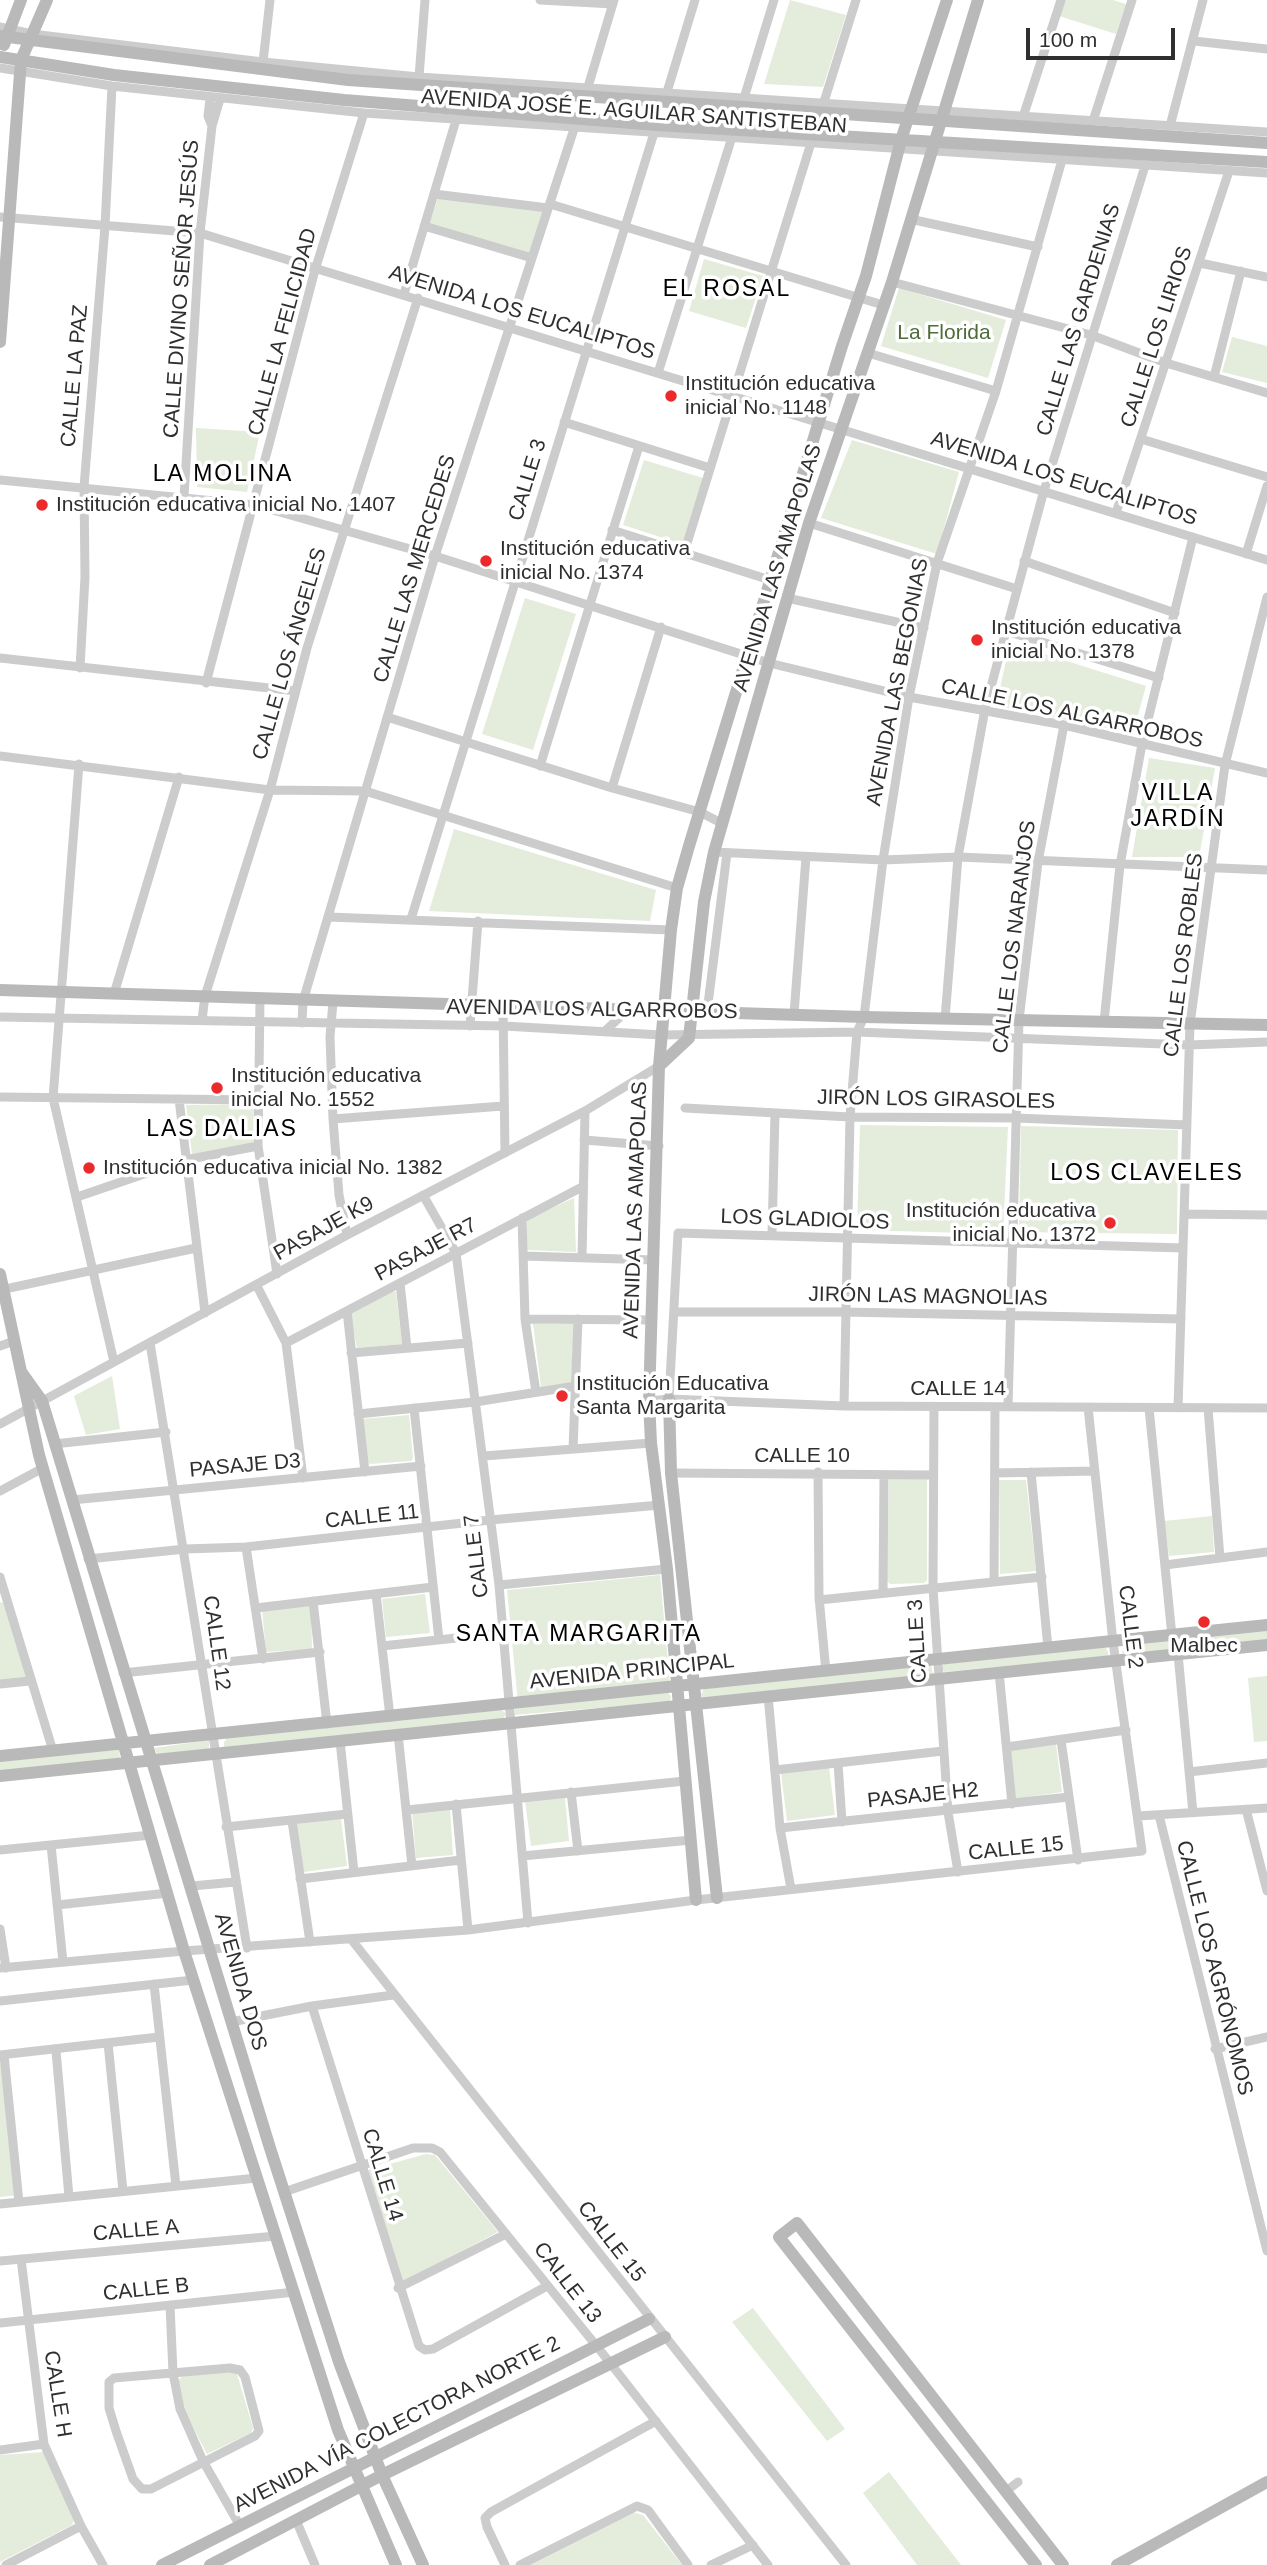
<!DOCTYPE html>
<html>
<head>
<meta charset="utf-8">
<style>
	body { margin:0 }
	#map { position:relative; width:1267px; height:2565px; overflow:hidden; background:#fff; font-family:Helvetica,sans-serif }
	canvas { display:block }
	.scale { position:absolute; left:1026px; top:28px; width:149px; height:32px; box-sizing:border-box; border:4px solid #2f2f2f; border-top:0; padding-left:9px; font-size:21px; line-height:24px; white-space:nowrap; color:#2f2f2f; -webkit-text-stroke:5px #fff; paint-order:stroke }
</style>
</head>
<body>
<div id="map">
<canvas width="1267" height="2565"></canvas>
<div class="scale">100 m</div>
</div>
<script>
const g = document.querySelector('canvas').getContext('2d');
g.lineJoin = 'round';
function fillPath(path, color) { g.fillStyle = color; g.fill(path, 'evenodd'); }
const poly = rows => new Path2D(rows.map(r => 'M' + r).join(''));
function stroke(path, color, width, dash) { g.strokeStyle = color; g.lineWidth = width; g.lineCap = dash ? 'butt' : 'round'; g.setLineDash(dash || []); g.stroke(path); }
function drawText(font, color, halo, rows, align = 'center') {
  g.font = font + ' Helvetica,sans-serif'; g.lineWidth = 7; g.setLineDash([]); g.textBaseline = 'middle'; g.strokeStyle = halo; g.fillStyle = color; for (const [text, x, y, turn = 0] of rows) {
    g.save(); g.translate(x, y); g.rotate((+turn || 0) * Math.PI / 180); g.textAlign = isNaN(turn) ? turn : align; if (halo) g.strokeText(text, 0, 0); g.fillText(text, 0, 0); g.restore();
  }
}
fillPath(poly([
	[790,0,846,15,823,87,764,84],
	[1065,0,1113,0,1126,4,1116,34,1059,16],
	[438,198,544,211,528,257,429,224],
	[704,259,763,276,746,328,689,311],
	[899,288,1006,320,988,378,881,346],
	[1232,337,1267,346,1267,383,1222,372],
	[196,428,260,432,247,492,197,487],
	[852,440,959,472,937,554,821,518],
	[644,460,703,478,682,544,623,525],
	[525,598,576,614,533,750,482,734],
	[1010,643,1146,686,1133,733,996,706],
	[1149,758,1215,768,1199,857,1132,857],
	[454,829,656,890,650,921,429,911],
	[254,1104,253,1143,192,1154,186,1105],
	[860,1125,1008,1127,1003,1234,857,1230],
	[1021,1126,1178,1130,1177,1234,1019,1232],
	[574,1198,576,1252,526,1250,527,1219],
	[393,1291,396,1292,402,1344,357,1348,350,1314],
	[533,1324,574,1324,571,1384,541,1387],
	[112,1376,120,1429,86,1435,74,1396],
	[409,1415,413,1458,411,1461,370,1464,366,1461,362,1419],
	[889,1477,927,1479,927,1580,924,1583,890,1584,887,1581],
	[999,1480,1026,1480,1036,1571,1000,1574],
	[1212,1516,1214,1552,1169,1556,1164,1521],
	[660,1575,670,1685,518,1703,507,1590],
	[425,1594,430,1633,386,1637,382,1599],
	[0,1602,4,1603,27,1679,0,1682],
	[308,1605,311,1607,312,1649,266,1652,262,1609],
	[1267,1630,1267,1641,1124,1655,1122,1652,1126,1645],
	[1106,1647,1109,1656,944,1672,942,1668,944,1664],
	[931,1665,933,1674,703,1698,701,1695,704,1688],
	[1267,1676,1267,1741,1254,1742,1248,1678],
	[668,1692,671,1697,669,1702,514,1715,515,1709],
	[501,1709,506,1714,503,1719,224,1747,224,1742,228,1737],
	[209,1740,209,1750,158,1755,154,1748],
	[1056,1744,1062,1792,1014,1799,1010,1750],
	[119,1749,120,1759,0,1772,0,1761],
	[829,1767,835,1815,787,1821,781,1773],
	[565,1798,569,1841,531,1846,525,1801],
	[450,1808,453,1855,416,1858,412,1812],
	[341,1819,347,1866,304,1872,296,1824],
	[0,2064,3,2064,18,2195,0,2197],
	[426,2154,435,2155,498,2232,404,2281,397,2277,365,2175,368,2170],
	[753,2308,845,2429,827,2441,732,2322],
	[233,2371,237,2374,253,2428,251,2433,207,2454,183,2408,178,2381,182,2376],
	[44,2452,74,2520,72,2525,0,2562,0,2455],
	[889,2472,961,2565,917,2565,863,2493],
	[632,2512,643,2515,682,2565,530,2565]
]), '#e4ecdc');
stroke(poly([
	[540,0,613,4],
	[0,27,32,34,263,62,419,77,1267,132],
	[1194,41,1267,49],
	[263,62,270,0],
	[0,68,112,86,364,113,1267,173],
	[419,77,425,0],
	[588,87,614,0],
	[667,92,695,0],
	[210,98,208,116,212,126],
	[744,98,774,0],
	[823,105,856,0],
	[1023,117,1061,0],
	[1093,121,1132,0],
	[1170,126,1203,0],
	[434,194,548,208],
	[550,204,883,305],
	[0,217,200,233,1267,560],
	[910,219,1038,247],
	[424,226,532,258],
	[1200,263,1267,277],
	[892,282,1091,335,1166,363,1267,393],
	[404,294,456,120],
	[868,353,996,391],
	[658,373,732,137],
	[1214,377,1241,271],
	[564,422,710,468],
	[1141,439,1267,477],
	[0,480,255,505,435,556,769,663,909,697,1064,725,1267,773],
	[184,497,200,233,212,126,220,99],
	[1116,513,1229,171],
	[809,523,1017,589],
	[612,530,770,580],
	[684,553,811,143],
	[1246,554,1267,486],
	[1024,561,1175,613],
	[787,598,924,628],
	[1006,631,1159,678],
	[0,658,296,691],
	[80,668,85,577,84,487,105,226,112,86],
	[206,683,315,270,364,113],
	[387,717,612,788,700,812,723,824],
	[0,756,270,790,365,791,677,888],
	[79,764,53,1098,114,1362],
	[540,766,639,446],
	[612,788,661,627],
	[714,852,883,860,958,857,1267,870],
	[328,917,671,930],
	[411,919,654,133],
	[114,994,179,777],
	[260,999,258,1146,277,1274],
	[333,1002,330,1037,333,1119,339,1195,347,1235],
	[503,1006,505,1153],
	[707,1012,727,853],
	[794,1014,806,857],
	[0,1017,504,1026,661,1035,857,1032,1189,1045,1267,1042],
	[945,1019,958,857,985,709,1043,494,1145,166],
	[202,1020,205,996,270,790,307,648,418,298],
	[1104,1022,1120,865,1142,744,1193,537],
	[302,1023,303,1001,435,556,574,129],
	[470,1026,478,921],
	[605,1031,619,1018,620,1010],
	[0,1097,259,1100],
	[179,1099,205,1313],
	[685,1108,850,1117,1016,1118,1187,1125],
	[333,1119,503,1106],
	[584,1140,659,1146],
	[423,1195,456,1253,499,1585,528,1923],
	[77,1197,185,1160,258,1146],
	[1184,1214,1267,1215],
	[522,1218,525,1319,536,1392],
	[772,1235,775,1113],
	[523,1256,654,1260],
	[582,1258,585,1111],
	[400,1283,407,1348],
	[257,1286,286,1343,303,1478],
	[0,1290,196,1248],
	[347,1311,365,1472],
	[675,1312,845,1312,1181,1319],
	[525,1319,652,1320],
	[150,1343,247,1948],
	[286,1343,582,1187],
	[0,1346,14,1341],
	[351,1353,468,1343],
	[669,1399,678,1233,1183,1248],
	[649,1401,669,1399,844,1406,1267,1408],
	[844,1406,850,1117,857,1032,864,1017,883,860,909,697,937,563,996,391,1062,160],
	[934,1407,933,1588,948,1812,958,1872],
	[1008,1407,1019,1020,1038,862,1064,725],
	[414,1408,439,1640],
	[1149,1408,1172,1636],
	[1178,1408,1190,1024,1225,765,1267,597],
	[1208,1408,1220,1558],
	[358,1414,475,1402,576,1386],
	[0,1424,347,1235,585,1111,659,1066],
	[54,1444,166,1432],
	[573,1449,578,1319],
	[484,1456,651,1443],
	[818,1472,819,1597,826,1672],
	[1031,1472,1048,1648],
	[671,1473,932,1475],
	[995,1473,1095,1471],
	[0,1491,43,1468],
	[72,1500,421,1466],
	[246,1547,263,1659],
	[88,1559,185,1549,246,1547,490,1520,660,1505],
	[1165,1565,1267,1552],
	[0,1577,53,1751],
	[994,1582,995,1407],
	[499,1585,667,1569],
	[883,1593,884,1475],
	[376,1594,390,1717],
	[819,1600,1042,1577],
	[313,1601,327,1724],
	[256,1608,433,1587],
	[382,1646,503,1633],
	[1178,1654,1193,1813],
	[999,1672,1012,1804],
	[123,1673,320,1652],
	[0,1684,30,1681],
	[768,1695,780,1828,791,1889],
	[398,1734,412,1866],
	[1061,1740,1078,1860],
	[340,1741,354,1872],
	[1007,1747,1126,1730],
	[838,1763,842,1822],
	[775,1770,943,1751],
	[1189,1772,1267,1763],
	[571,1792,578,1851],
	[456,1804,468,1930],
	[1246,1809,1267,1891],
	[407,1810,685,1781],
	[1159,1815,1267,2251],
	[1138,1816,1267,1808],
	[292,1821,310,1942],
	[226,1827,347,1814],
	[780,1828,1069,1797],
	[51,1845,63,1962],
	[0,1850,151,1835],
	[522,1856,691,1840],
	[300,1879,461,1860],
	[192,1886,235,1882],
	[57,1905,168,1893],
	[0,1929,6,1968],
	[351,1939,846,2565],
	[0,1968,184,1951,468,1930,696,1900,1142,1851,1113,1642,1088,1407],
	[154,1984,176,2186],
	[0,2001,193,1980],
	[312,2006,419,2346,425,2350,433,2349,547,2286],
	[231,2022,312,2006,393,1995],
	[108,2043,123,2191],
	[1215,2049,1267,2037],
	[56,2051,69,2197],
	[0,2055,159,2037],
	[4,2055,19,2202],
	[284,2192,413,2148,432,2148,440,2152,611,2364,768,2565],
	[0,2204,257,2178],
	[21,2259,44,2444,81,2526,103,2565],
	[0,2261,276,2236],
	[398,2288,506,2234],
	[170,2305,173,2373,180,2409,203,2461,240,2526],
	[0,2323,295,2292],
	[230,2368,240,2370,245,2377,259,2431,255,2436,151,2489,142,2489,133,2479,116,2431,109,2408,109,2382,114,2378,230,2368],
	[0,2450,44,2444],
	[1006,2491,1018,2482],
	[296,2520,315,2565],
	[6,2565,81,2526],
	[505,2565,487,2527,485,2518,491,2512,656,2421],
	[520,2565,637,2506,648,2510,688,2565],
	[711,2565,753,2545]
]), '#ccc', 9);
stroke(poly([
	[0,36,348,80,1267,143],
	[4,45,21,0],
	[0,57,114,75,344,100,657,125,1267,162],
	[0,342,21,60,47,0],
	[0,990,864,1017,1267,1025],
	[659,1066,689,1038,704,902,714,852,809,523,892,282,978,0],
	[0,1274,39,1455,184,1951,338,2430,396,2565],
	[22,1373,42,1401,270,2148,339,2362,382,2475,423,2565],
	[669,1399,671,1473,717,1898],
	[0,1756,1267,1625],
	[0,1776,1267,1645],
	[696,1900,667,1569,651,1443,649,1401,659,1066,671,930,677,888,689,846,842,346,866,276,901,140,947,0],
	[162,2565,649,2319],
	[210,2565,382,2475,665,2337],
	[1036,2565,779,2237,797,2223,1063,2565],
	[1117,2565,1267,2482]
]), '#b9b9b9', 12);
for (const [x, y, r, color] of [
	[671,396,7,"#ec2a2b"],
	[42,505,7,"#ec2a2b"],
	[486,561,7,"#ec2a2b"],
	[977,640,7,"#ec2a2b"],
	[217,1088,7,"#ec2a2b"],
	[89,1168,7,"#ec2a2b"],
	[1110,1223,7,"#ec2a2b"],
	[562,1396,7,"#ec2a2b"],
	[1204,1622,7,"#ec2a2b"]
]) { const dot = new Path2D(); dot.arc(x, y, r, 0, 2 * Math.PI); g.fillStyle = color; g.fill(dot); stroke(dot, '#fff', 2.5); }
drawText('21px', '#2f2f2f', '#fff', [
	["AVENIDA JOSÉ E. AGUILAR SANTISTEBAN",634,112,4],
	["CALLE DIVINO SEÑOR JESÚS",182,289,-86],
	["AVENIDA LOS EUCALIPTOS",522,313,17],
	["CALLE LAS GARDENIAS",1079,320,-73],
	["CALLE LA FELICIDAD",283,332,-75],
	["CALLE LOS LIRIOS",1157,337,-72],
	["CALLE LA PAZ",75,376,-85],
	["AVENIDA LOS EUCALIPTOS",1064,479,17],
	["CALLE 3",528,480,-73],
	["AVENIDA LAS AMAPOLAS",778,568,-73],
	["CALLE LAS MERCEDES",415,569,-73],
	["CALLE LOS ÁNGELES",290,654,-74],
	["AVENIDA LAS BEGONIAS",898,682,-79],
	["CALLE LOS ALGARROBOS",1072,714,12],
	["CALLE LOS NARANJOS",1015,937,-83],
	["CALLE LOS ROBLES",1184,955,-83],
	["AVENIDA LOS ALGARROBOS",592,1010,1],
	["JIRÓN LOS GIRASOLES",936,1100,1],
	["AVENIDA LAS AMAPOLAS",636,1210,-88],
	["LOS GLADIOLOS",805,1220,2],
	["PASAJE K9",324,1229,-29],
	["PASAJE R7",426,1250,-28],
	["JIRÓN LAS MAGNOLIAS",928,1297,1],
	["CALLE 14",958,1389],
	["CALLE 10",802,1456],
	["PASAJE D3",245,1466,-5],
	["CALLE 11",372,1517,-6],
	["CALLE 7",477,1556,-97],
	["CALLE 2",1130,1627,83],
	["CALLE 3",918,1641,-93],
	["CALLE 12",216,1643,82],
	["AVENIDA PRINCIPAL",632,1672,-6],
	["PASAJE H2",923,1796,-6],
	["CALLE 15",1016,1849,-6],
	["CALLE LOS AGRÓNOMOS",1214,1968,76],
	["AVENIDA DOS",240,1982,74],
	["CALLE 14",382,2175,73],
	["CALLE A",136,2231,-5],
	["CALLE 15",611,2242,52],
	["CALLE 13",567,2283,52],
	["CALLE B",146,2290,-6],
	["CALLE H",57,2394,81],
	["AVENIDA VÍA COLECTORA NORTE 2",397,2425,-27]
]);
drawText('21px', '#4e6c3a', '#fff', [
	["La Florida",944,333]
]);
drawText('21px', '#2f2f2f', '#fff', [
	["Institución educativa",685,384],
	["inicial No. 1148",685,408],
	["Institución educativa inicial No. 1407",56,505],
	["Institución educativa",500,549],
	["inicial No. 1374",500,573],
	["Institución educativa",991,628],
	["inicial No. 1378",991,652],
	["Institución educativa",231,1076],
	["inicial No. 1552",231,1100],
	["Institución educativa inicial No. 1382",103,1168],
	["Institución educativa",1096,1211,"right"],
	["inicial No. 1372",1096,1235,"right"],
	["Institución Educativa",576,1384],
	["Santa Margarita",576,1408],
	["Malbec",1204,1646,"center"]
], 'left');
g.letterSpacing = '2px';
drawText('23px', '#000', '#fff', [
	["EL ROSAL",727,290],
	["LA MOLINA",223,475],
	["VILLA",1178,794],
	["JARDÍN",1178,820],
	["LAS DALIAS",222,1130],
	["LOS CLAVELES",1147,1174],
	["SANTA MARGARITA",579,1635]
]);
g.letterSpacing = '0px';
</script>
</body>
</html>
